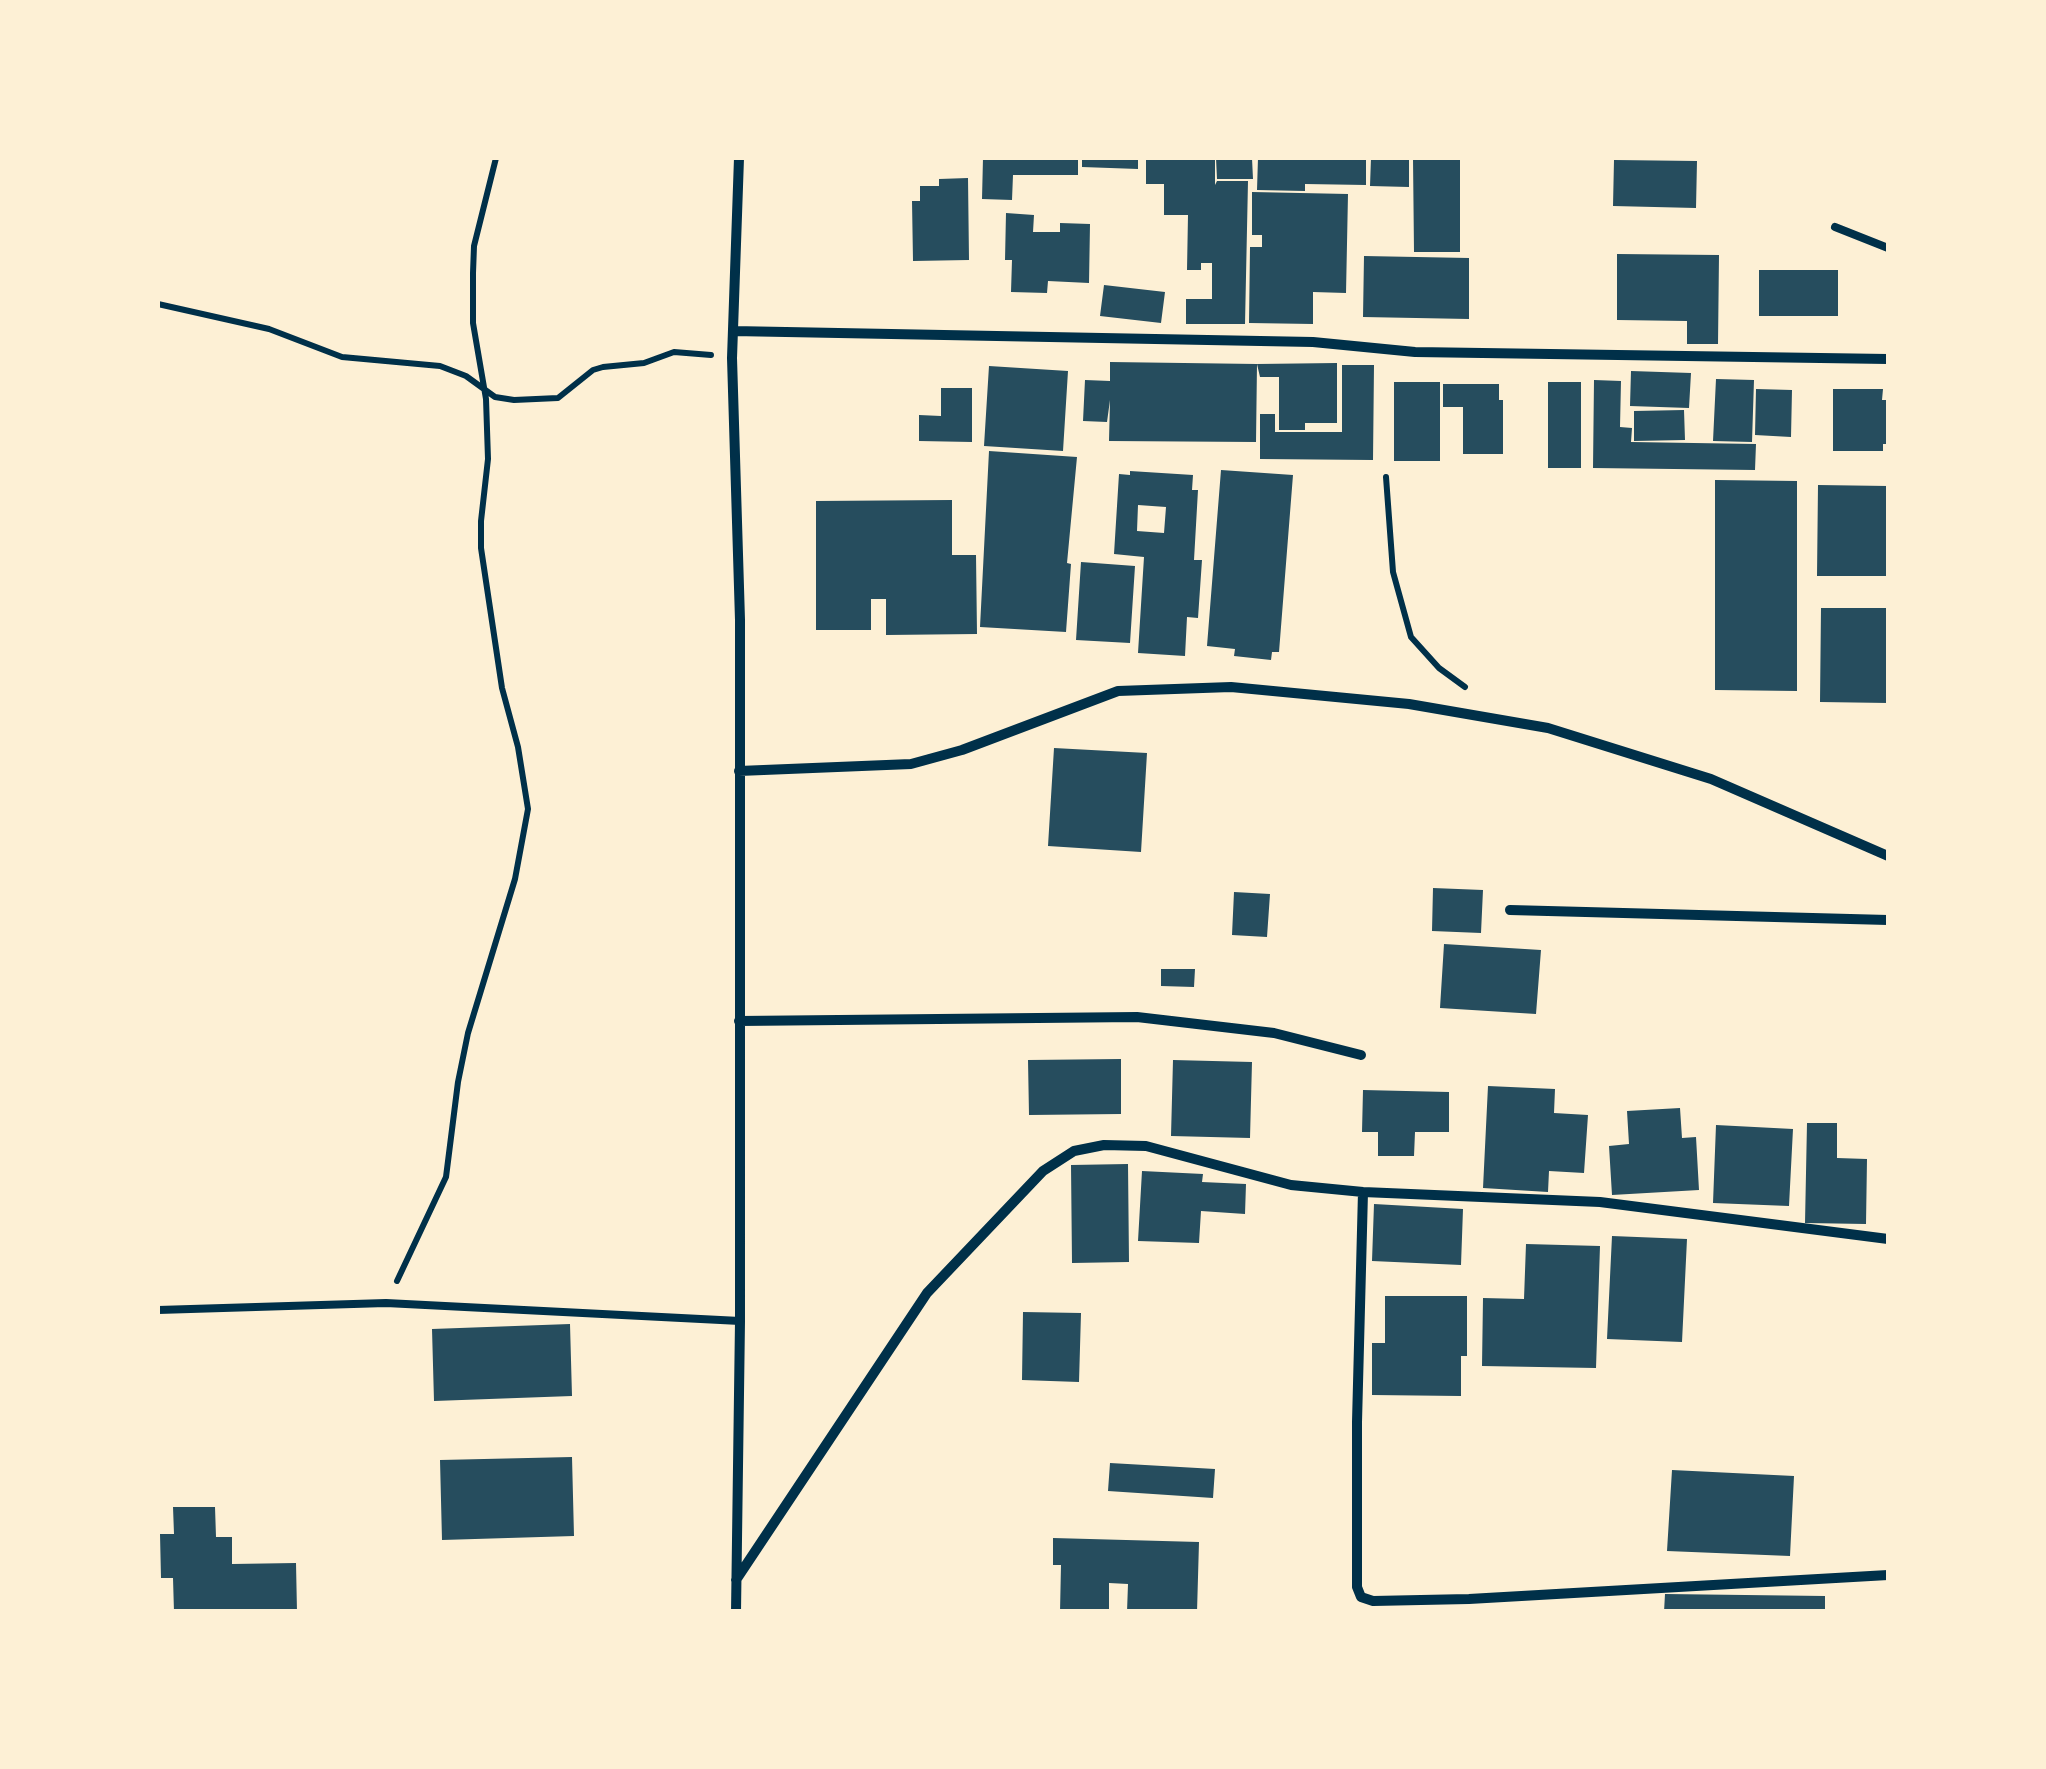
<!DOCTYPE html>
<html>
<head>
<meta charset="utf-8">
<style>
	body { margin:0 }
	#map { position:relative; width:2046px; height:1769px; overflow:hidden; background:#fdf0d5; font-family:Cabin,sans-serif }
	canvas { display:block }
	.frame { position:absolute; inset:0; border:160px solid #fdf0d5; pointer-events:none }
</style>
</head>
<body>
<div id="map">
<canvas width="2046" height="1769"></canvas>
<div class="frame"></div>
</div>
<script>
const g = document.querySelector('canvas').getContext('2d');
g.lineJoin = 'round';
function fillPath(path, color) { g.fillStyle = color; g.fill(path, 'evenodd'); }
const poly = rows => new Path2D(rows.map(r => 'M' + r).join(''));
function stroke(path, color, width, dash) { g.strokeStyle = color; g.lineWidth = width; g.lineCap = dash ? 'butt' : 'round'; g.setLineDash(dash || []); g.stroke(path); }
fillPath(poly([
	[983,158,1078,158,1078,175,1013,175,1012,200,982,199],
	[1082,158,1138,158,1138,169,1082,167],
	[1146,158,1215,158,1215,185,1217,181,1248,181,1245,324,1186,324,1186,299,1212,299,1212,263,1201,263,1201,270,1187,270,1188,215,1164,215,1164,184,1146,184],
	[1216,158,1252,158,1253,179,1217,179],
	[1258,158,1366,158,1366,185,1305,184,1305,191,1257,190],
	[1371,158,1409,158,1409,187,1370,186],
	[1413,158,1460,158,1460,252,1414,252],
	[1614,160,1697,161,1696,208,1613,206],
	[968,178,969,260,913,261,912,201,920,201,920,186,939,186,939,179],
	[1252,192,1348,194,1346,293,1313,292,1313,324,1249,323,1250,247,1262,247,1262,235,1252,235],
	[1006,213,1034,215,1033,232,1060,232,1060,223,1090,224,1089,283,1048,281,1047,293,1011,292,1012,260,1005,260],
	[1617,254,1719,255,1718,344,1687,344,1687,321,1617,320],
	[1364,256,1469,258,1469,319,1363,317],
	[1759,270,1838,270,1838,316,1759,316],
	[1104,285,1165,292,1161,323,1100,316],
	[1110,362,1257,364,1256,442,1109,441,1110,400,1107,422,1083,421,1085,380,1110,381],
	[1337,363,1337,423,1305,423,1305,430,1279,430,1279,377,1260,377,1257,364],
	[1342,365,1374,365,1373,460,1260,459,1260,414,1275,414,1275,432,1342,432],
	[989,366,1068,371,1063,451,984,446],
	[1631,371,1691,373,1689,408,1630,406],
	[1716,379,1754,380,1752,442,1713,441],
	[1594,380,1621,381,1620,427,1632,428,1631,442,1756,444,1755,470,1593,468],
	[1394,382,1440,382,1440,461,1394,461],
	[1548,382,1581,382,1581,468,1548,468],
	[1443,384,1499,384,1499,400,1503,400,1503,454,1463,454,1463,407,1443,407],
	[941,388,972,388,972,442,919,441,919,415,941,416],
	[1756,389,1792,390,1791,437,1755,435],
	[1833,389,1883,389,1882,400,1888,400,1888,444,1883,444,1883,451,1833,451],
	[1684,410,1685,440,1634,441,1634,411],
	[989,451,1077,457,1067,563,1071,564,1066,632,980,627],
	[1221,470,1293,475,1279,652,1272,652,1271,660,1234,656,1235,649,1207,646],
	[1130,471,1193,475,1192,490,1198,490,1194,560,1202,560,1198,618,1187,617,1185,656,1138,653,1144,557,1114,554,1119,474,1130,475],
	[1138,505,1166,507,1164,533,1137,531],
	[1715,480,1797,481,1797,691,1715,690],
	[1818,485,1888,486,1888,576,1817,576],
	[952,500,952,555,976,555,977,634,886,635,886,599,871,599,871,630,816,630,816,501],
	[1081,562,1135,566,1130,643,1076,640],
	[1821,608,1888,608,1888,703,1820,702],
	[1054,748,1147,753,1141,852,1048,846],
	[1433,888,1483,890,1481,933,1432,931],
	[1234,892,1270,894,1267,937,1232,935],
	[1444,944,1541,950,1536,1014,1440,1008],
	[1161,969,1195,969,1194,987,1161,986],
	[1121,1059,1121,1114,1029,1115,1028,1060],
	[1173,1060,1252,1062,1250,1138,1171,1136],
	[1488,1086,1555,1089,1554,1113,1588,1115,1584,1173,1549,1171,1548,1192,1483,1188],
	[1363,1090,1449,1092,1449,1132,1415,1132,1414,1156,1378,1156,1378,1132,1362,1132],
	[1680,1108,1682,1138,1696,1137,1699,1190,1612,1195,1609,1146,1629,1144,1627,1111],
	[1807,1123,1837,1123,1837,1158,1867,1159,1866,1224,1805,1223],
	[1716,1125,1793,1129,1789,1206,1713,1203],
	[1128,1164,1129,1262,1072,1263,1071,1165],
	[1142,1171,1203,1174,1202,1182,1246,1184,1245,1214,1201,1211,1199,1243,1138,1241],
	[1374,1204,1463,1209,1461,1265,1372,1261],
	[1612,1236,1687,1239,1682,1342,1607,1339],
	[1526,1244,1600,1246,1596,1368,1482,1366,1483,1298,1524,1299],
	[1385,1296,1467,1296,1467,1356,1461,1356,1461,1396,1372,1395,1372,1343,1385,1343],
	[1023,1312,1081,1313,1079,1382,1022,1380],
	[570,1324,572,1396,434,1401,432,1329],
	[572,1457,574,1536,442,1540,440,1460],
	[1110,1463,1215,1469,1213,1498,1108,1491],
	[1672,1470,1794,1476,1790,1556,1667,1551],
	[173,1507,215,1507,216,1537,232,1537,232,1564,296,1563,297,1612,174,1612,173,1578,161,1578,160,1534,174,1534],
	[1053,1538,1199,1542,1197,1612,1127,1612,1128,1584,1109,1583,1109,1612,1060,1612,1061,1565,1053,1565],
	[1665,1594,1825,1596,1825,1612,1664,1612]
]), '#264d5e');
stroke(poly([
	[158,304,269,329,342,357,440,366,466,376,495,397,514,400,558,398,593,370,603,367,644,363,674,352,711,355],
	[1386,477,1393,572,1411,637,1439,668,1465,687],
	[397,1281,446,1177,458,1082,468,1033,515,879,528,809,518,747,502,688,481,548,481,521,488,459,486,399,473,323,473,273,474,246,496,158]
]), '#003049', 6);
stroke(poly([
	[1835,227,1888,248],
	[158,1310,386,1303,740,1321]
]), '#003049', 8);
stroke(poly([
	[733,331,1313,342,1415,352,1888,359],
	[739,771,911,764,962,750,1118,691,1231,687,1409,704,1548,728,1711,779,1888,856],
	[1510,910,1888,920],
	[739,1021,1137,1017,1274,1033,1361,1055],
	[1363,1192,1357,1422,1357,1587,1361,1597,1373,1601,1469,1599,1888,1575],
	[736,1580,927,1293,1043,1171,1074,1151,1104,1145,1146,1146,1291,1185,1363,1192,1600,1202,1888,1239],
	[736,1612,740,1321,740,620,732,358,739,158]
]), '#003049', 10);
</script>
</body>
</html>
